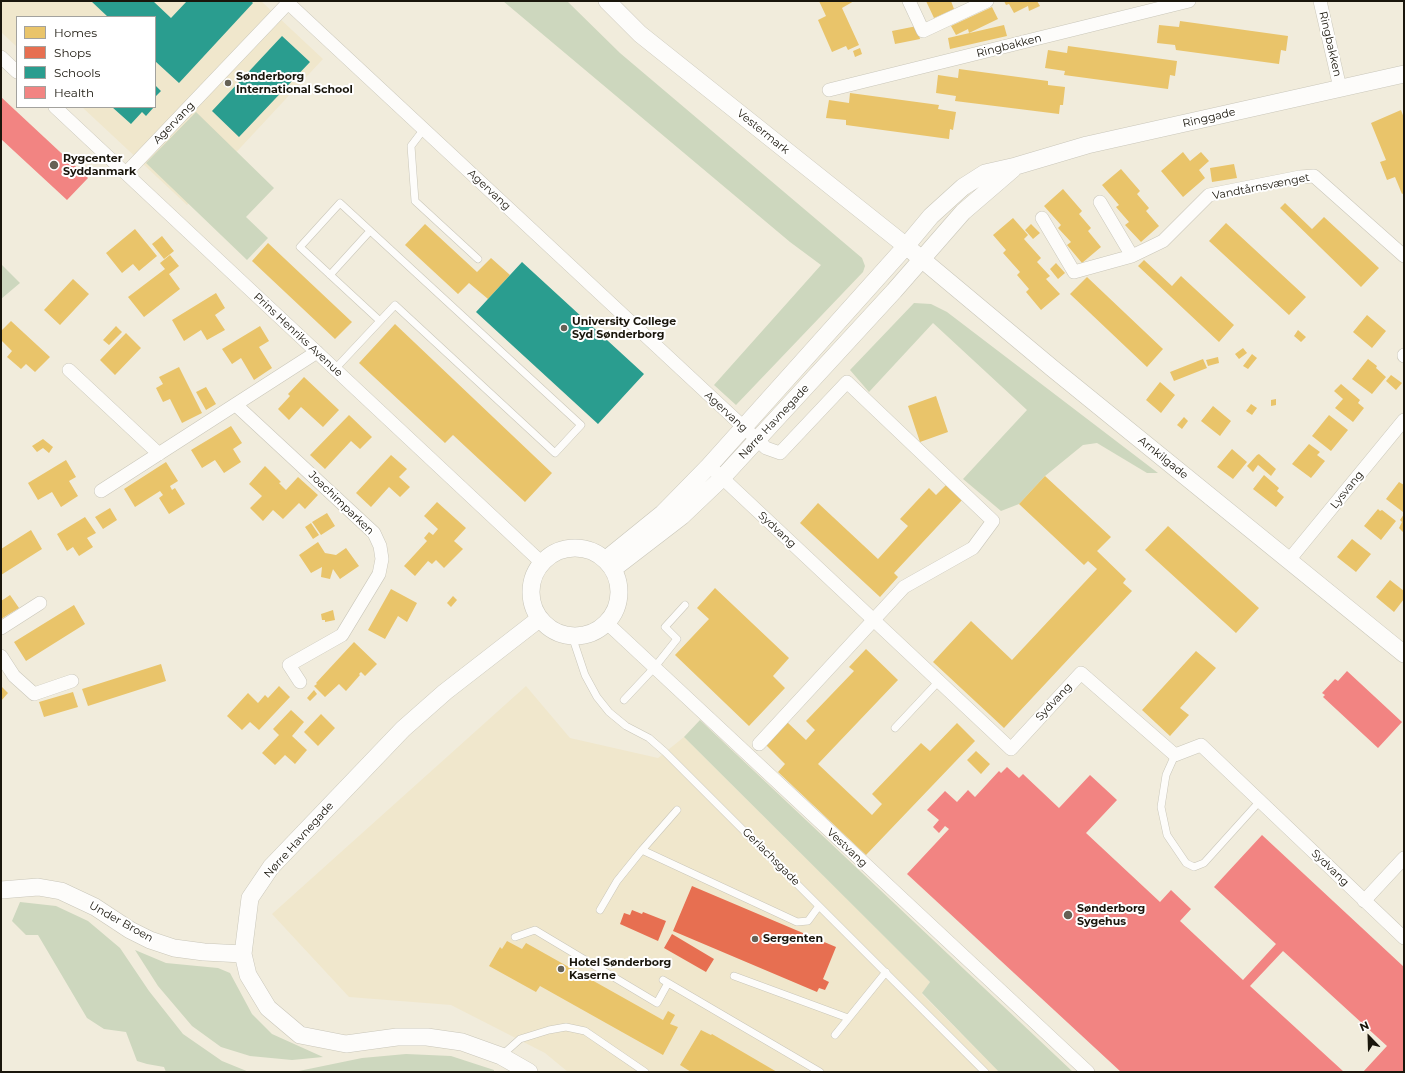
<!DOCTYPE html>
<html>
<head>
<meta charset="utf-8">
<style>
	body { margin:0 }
	#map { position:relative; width:1405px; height:1073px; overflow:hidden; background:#f1ecdc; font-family:Montserrat,sans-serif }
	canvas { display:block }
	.frame { position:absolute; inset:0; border:2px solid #1a160c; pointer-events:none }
	.legend { position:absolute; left:16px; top:16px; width:140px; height:92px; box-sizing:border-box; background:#fff; border:1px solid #a3a29e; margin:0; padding:5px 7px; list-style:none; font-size:12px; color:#1a160c }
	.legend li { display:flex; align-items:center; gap:8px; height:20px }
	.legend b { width:20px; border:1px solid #a3a29e }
	.north { position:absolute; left:1349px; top:1017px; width:40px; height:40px; -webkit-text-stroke:3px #fff; paint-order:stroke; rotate:337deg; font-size:11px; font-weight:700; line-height:16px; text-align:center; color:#1a160c }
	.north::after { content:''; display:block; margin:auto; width:14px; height:18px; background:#1a160c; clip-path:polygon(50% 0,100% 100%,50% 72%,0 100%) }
</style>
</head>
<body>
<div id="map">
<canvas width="1405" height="1073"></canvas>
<div class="frame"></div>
<ul class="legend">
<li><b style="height:11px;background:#e9c46a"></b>Homes</li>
<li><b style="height:11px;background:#e76f51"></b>Shops</li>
<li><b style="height:11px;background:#2a9d8f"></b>Schools</li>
<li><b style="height:11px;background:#f28482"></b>Health</li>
</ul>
<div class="north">N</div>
</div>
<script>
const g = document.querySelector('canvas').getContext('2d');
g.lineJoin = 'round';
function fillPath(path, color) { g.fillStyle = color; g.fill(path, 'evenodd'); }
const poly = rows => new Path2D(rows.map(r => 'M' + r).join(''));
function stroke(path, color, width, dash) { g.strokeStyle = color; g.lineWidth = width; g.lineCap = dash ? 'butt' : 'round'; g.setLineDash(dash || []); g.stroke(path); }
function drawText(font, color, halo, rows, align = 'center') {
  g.font = font + ' Montserrat,sans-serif'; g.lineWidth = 4; g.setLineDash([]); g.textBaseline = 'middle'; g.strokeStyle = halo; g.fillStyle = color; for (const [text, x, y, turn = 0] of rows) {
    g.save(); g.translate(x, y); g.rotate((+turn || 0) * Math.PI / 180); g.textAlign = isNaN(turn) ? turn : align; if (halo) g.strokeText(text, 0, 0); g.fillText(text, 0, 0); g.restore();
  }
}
fillPath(poly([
	[1,1,261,1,323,59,187,205,82,107,155,107,155,17,17,17,17,47,1,32],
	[526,686,570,738,658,758,684,737,930,982,922,994,999,1072,568,1072,545,1053,451,1005,349,997,272,914]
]), '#f0e7cc');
fillPath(poly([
	[503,1,567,1,620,53,862,258,865,266,863,272,736,405,714,385,821,265,790,242],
	[196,112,274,188,246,217,268,238,247,260,146,163],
	[1,264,20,283,1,299],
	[914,303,931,304,947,312,1158,473,1147,473,1097,443,1083,445,1045,476,1019,504,1001,511,963,479,1027,410,933,323,869,392,850,370],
	[700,720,1073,1072,999,1072,922,993,930,982,684,737],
	[20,902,56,906,88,921,120,948,149,991,183,1034,222,1061,249,1072,166,1072,164,1067,147,1064,137,1061,126,1032,104,1029,87,1018,38,935,26,935,12,921],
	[135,950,166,963,218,968,230,973,252,1014,272,1034,323,1057,292,1060,250,1056,221,1047,192,1026,158,986],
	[406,1054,451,1056,494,1070,494,1072,294,1072,362,1058]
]), '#cdd7be');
fillPath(poly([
	[819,1,854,1,842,8,859,45,848,50,846,46,832,52,818,20,826,16],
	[926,1,951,1,954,9,934,18],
	[1004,1,1037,1,1040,6,1029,11,1028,6,1014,13,1009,4,1006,5],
	[992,7,998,19,969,33,968,29,956,35,951,26],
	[1180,21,1288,36,1286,51,1281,50,1279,64,1176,50,1175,45,1157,43,1159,25,1179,27],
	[1004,25,1007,36,950,49,948,38],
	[917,26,920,39,895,44,892,31],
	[1068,46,1177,61,1175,76,1170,75,1168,89,1064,75,1065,71,1045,68,1048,50,1067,53],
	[860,48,862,54,855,57,853,51],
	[959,69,1048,81,1048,85,1065,87,1063,105,1060,105,1059,114,955,101,956,96,936,93,938,75,958,78],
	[850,93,939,105,938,109,956,112,953,130,950,129,949,139,846,125,846,120,826,118,829,100,849,103],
	[1401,110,1404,118,1404,193,1402,194,1395,177,1387,180,1380,162,1386,160,1371,123],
	[1183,152,1190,161,1201,152,1209,161,1199,170,1205,178,1183,197,1161,171],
	[1234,164,1237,178,1212,182,1210,168],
	[1121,169,1140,191,1137,194,1149,208,1146,211,1159,226,1141,242,1125,225,1129,222,1116,207,1119,205,1102,185],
	[1063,189,1082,211,1079,214,1091,228,1088,231,1101,247,1082,263,1067,245,1071,242,1058,228,1061,225,1044,206],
	[1285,203,1312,229,1324,217,1379,268,1361,287,1280,208],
	[1013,218,1028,235,1024,239,1041,258,1037,262,1050,276,1046,279,1060,294,1041,310,1026,292,1029,289,1017,275,1020,272,1003,253,1006,250,993,235],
	[1226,223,1306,297,1289,315,1209,241],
	[425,224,477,272,491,258,510,275,488,299,469,283,458,294,405,245],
	[1031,224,1040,233,1033,239,1025,230],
	[135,229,157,256,139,271,133,264,122,273,106,253],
	[162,236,174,251,164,259,152,244],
	[268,243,352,322,335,339,252,261],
	[170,255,179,266,169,274,180,289,144,317,128,297,165,269,160,263],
	[1144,260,1172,286,1181,276,1234,325,1219,342,1138,266],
	[1056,263,1065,273,1058,279,1050,269],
	[1087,277,1163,349,1147,367,1070,294],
	[73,279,89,294,60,325,44,310],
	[216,293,225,308,215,315,225,330,207,340,201,330,184,341,172,320],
	[1367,315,1386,331,1372,348,1353,332],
	[11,321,50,357,35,372,26,364,21,369,7,357,12,351,1,340,1,331],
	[395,324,552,473,525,502,453,435,445,443,359,363],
	[116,326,122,332,109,345,103,340],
	[260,326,269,341,259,347,272,368,254,380,241,358,232,364,222,349],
	[1298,330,1306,337,1301,342,1294,336],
	[126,333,141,348,115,375,100,360],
	[1243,348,1247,353,1239,359,1235,354],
	[1252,354,1257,358,1248,369,1243,366],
	[1218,357,1219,363,1208,366,1206,360],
	[1203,359,1207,368,1174,381,1170,372],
	[1368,359,1377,366,1376,368,1386,377,1372,394,1352,379],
	[179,367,202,413,182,423,170,399,163,402,156,388,163,384,159,377],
	[1391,375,1402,383,1396,390,1386,381],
	[304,377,339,410,323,427,301,407,289,420,278,409,290,396,288,394],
	[1160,382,1175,395,1161,413,1146,400],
	[1341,384,1360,400,1358,403,1364,408,1353,422,1335,408,1343,399,1334,391],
	[206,387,216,404,206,410,196,392],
	[936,396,948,432,920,442,908,406],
	[1276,399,1276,405,1271,406,1271,400],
	[1251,404,1257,408,1252,415,1246,411],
	[1213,406,1231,421,1220,436,1201,421],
	[349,415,372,437,360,449,351,441,325,469,310,455],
	[1329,415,1348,430,1331,451,1312,436],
	[1184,417,1188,421,1182,429,1177,425],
	[231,426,242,443,233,449,241,462,224,473,215,460,202,468,191,450],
	[43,439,53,447,49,453,43,448,37,452,32,446],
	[1309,444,1320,452,1317,455,1325,461,1311,478,1292,464],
	[1232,449,1247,462,1233,479,1217,467],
	[1259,454,1276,469,1271,476,1258,465,1253,472,1247,466,1257,455],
	[391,455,407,469,399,477,410,487,400,497,389,487,371,507,356,493],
	[66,460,76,477,69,481,78,496,61,507,52,492,38,500,28,483],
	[166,462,178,481,170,486,172,490,175,488,185,504,169,514,159,498,163,495,160,491,135,507,124,489],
	[265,466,281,482,279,483,286,490,298,477,318,495,305,509,299,503,283,519,273,510,263,521,250,508,262,496,249,484],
	[1264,475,1279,488,1277,491,1284,497,1276,507,1253,489],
	[1045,476,1111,537,1097,551,1126,579,1123,583,1132,591,1004,728,933,662,971,621,1012,660,1097,569,1088,561,1084,565,1019,504],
	[1399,482,1404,485,1403,512,1386,499],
	[947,484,963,499,894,573,898,577,880,597,800,523,818,503,878,559,908,526,900,519,929,488,936,495],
	[437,502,466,528,454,541,463,549,444,568,436,560,432,564,428,561,415,576,404,566,427,541,424,538,429,532,433,535,438,529,424,516],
	[110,508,117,520,103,529,95,517],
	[1378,509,1380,511,1382,510,1396,521,1381,540,1364,526],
	[327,513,335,526,321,535,312,522],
	[1404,514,1404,533,1399,528,1402,522,1400,520],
	[85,517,96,533,87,538,93,547,79,556,73,547,67,551,57,534],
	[311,523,319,535,313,539,305,527],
	[1168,526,1259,608,1236,633,1145,550],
	[31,530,42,549,1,575,1,549],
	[1352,539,1371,554,1356,572,1337,557],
	[318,542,325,553,336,555,346,548,359,566,340,579,333,569,330,579,321,577,322,567,311,573,299,555],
	[1390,580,1404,591,1404,599,1394,612,1376,597],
	[715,588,789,658,773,676,785,688,749,726,675,655,709,619,697,608],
	[391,589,417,603,407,622,398,616,385,639,368,630],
	[10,595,19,608,1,619,1,601],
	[453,596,457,600,451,607,447,603],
	[74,605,85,624,26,661,14,642],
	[333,610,335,620,325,622,325,620,322,620,321,614],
	[354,642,377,664,365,676,361,672,359,674,360,675,346,691,339,684,325,697,314,686,317,684,316,683],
	[866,649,898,680,818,764,872,815,882,804,872,794,921,743,930,751,957,723,975,741,866,855,778,772,785,764,765,744,787,722,806,740,815,730,806,721,854,671,849,667],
	[1196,651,1216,668,1180,708,1189,715,1170,736,1142,710],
	[161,664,166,681,88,706,82,689],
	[1,686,8,693,1,701],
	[279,686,290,697,259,730,250,722,242,730,227,716,248,693,258,703,265,695,268,698],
	[314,690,317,694,310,701,307,698],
	[73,692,78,707,44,717,39,702],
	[291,710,304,722,292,736,307,750,295,764,285,755,275,765,262,753,279,735,273,729],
	[321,714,335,728,318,746,304,732],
	[976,751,990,764,981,774,967,760],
	[507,941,522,949,526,943,663,1020,668,1011,675,1015,670,1024,678,1027,663,1055,540,986,536,992,489,966,500,947,502,949],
	[701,1030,711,1035,712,1034,777,1072,691,1072,680,1065]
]), '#e9c46a');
fillPath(poly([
	[692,886,836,947,823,979,829,982,825,990,819,988,817,992,673,931],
	[632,910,642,914,643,912,666,921,658,941,620,924,624,913,630,915],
	[672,934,714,959,706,972,664,948]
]), '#e76f51');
fillPath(poly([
	[91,1,153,1,171,18,187,1,251,1,253,3,179,83,155,61,155,17,108,17],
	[282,36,310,62,239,137,212,111],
	[155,85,161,91,155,97],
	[112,107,154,107,146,116,142,112,131,124],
	[522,262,644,374,598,424,476,312]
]), '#2a9d8f');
fillPath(poly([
	[1,97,88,178,67,200,1,139],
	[1347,671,1402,722,1378,748,1323,697,1325,695,1322,693,1335,679,1338,681],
	[1007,767,1019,778,1023,774,1059,808,1090,775,1117,800,1086,833,1160,902,1171,890,1191,909,1180,921,1243,980,1276,944,1214,887,1262,835,1404,967,1404,1072,1363,1072,1387,1046,1283,951,1250,986,1344,1072,1121,1072,907,874,949,829,945,826,939,833,933,827,939,820,927,810,945,791,957,802,968,790,975,797,999,771,1001,773]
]), '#f28482');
const service = poly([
	[424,129,411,146,415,201,478,259],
	[330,275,370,231],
	[335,369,395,305,555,453,581,425,340,203,300,247,380,321],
	[572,636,585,675,597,697,609,712,626,726,649,738,665,752,985,1072],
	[624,700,654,668,677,639,665,627,685,605],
	[895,728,939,681],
	[1175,755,1166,775,1161,807,1167,835,1186,863,1194,867,1204,863,1260,801],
	[677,810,642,850,797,922,808,921,819,906],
	[600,910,617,881,642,850],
	[515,937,535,930,657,1003,668,983],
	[734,976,848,1018],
	[663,980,820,1072],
	[835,1035,886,972],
	[501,1056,520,1039,549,1030,566,1027,585,1031,645,1072]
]);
const minor = poly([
	[286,1,766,448,780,453,847,382,993,521,973,548,904,587,759,744],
	[909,1,923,31,987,1],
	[1320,1,1340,88],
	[1,57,17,72],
	[829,90,1189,1],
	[55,107,542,563],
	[126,173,288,3],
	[1100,202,1132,256],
	[1042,218,1074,272,1132,256,1163,241,1209,195,1300,177,1314,176,1404,256],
	[1404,355,1404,356],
	[69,370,159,454],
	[236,405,374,533,380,546,382,559,379,574,342,635,289,665,300,682],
	[716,472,1011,749,1081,673,1175,755,1201,745,1404,938],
	[101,491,317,352],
	[1289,560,1404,420],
	[607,623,1088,1072],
	[1,628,40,603],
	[1,656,14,676,34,694,72,681],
	[1364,901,1404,858]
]);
const tertiary = poly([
	[607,1,640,34,906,246,1052,368,1404,654],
	'531 592a44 44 0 1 1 88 0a44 44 0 1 1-88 0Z',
	[605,560,663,513,709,466,906,246,931,216,963,187,985,173,1016,166,1087,145,1404,74],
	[613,569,682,516,722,478,894,291,963,212,1013,169],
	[1,890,38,887,61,891,95,907,130,930,150,940,174,948,204,952,243,954],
	[529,1072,501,1056,462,1042,427,1037,397,1037,346,1044,300,1035,268,1008,248,975,243,954,250,898,271,867,403,729,445,692,539,619]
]);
stroke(service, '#c9c6b9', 8);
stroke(minor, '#c9c6b9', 14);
stroke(tertiary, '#c9c6b9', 18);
stroke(service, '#fdfcfa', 7);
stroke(minor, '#fdfcfa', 13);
stroke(tertiary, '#fdfcfa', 17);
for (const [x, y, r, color] of [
	[228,83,4,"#656155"],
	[54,165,5,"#656155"],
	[564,328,4,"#656155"],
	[1068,915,5,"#656155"],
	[755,939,4,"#656155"],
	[561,969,4,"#656155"]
]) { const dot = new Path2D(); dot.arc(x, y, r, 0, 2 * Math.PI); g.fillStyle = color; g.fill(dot); stroke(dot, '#fff', 1.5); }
drawText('11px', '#1a160c', '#fff', [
	["Ringbakken",1330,44,77],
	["Ringbakken",1009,46,-14],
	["Ringgade",1209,118,-13],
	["Agervang",174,123,-46],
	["Vestermark",763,132,39],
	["Vandtårnsvænget",1261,187,-11],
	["Agervang",489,190,43],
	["Prins Henriks Avenue",298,335,43],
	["Agervang",726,412,43],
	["Nørre Havnegade",774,422,-47],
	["Arnkilgade",1163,458,39],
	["Lysvang",1347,490,-51],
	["Joachimparken",341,503,44],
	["Sydvang",777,530,43],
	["Sydvang",1054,702,-47],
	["Nørre Havnegade",299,840,-48],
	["Vestvang",847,848,43],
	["Gerlachsgade",771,857,45],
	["Sydvang",1330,868,44],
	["Under Broen",121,922,29]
]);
drawText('bold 11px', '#1a160c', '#fff', [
	["Sønderborg",236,77],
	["International School",236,90],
	["Rygcenter",63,159],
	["Syddanmark",63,172],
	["University College",572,322],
	["Syd Sønderborg",572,335],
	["Sønderborg",1077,909],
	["Sygehus",1077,922],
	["Sergenten",763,939],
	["Hotel Sønderborg",569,963],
	["Kaserne",569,976]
], 'left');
</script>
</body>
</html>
